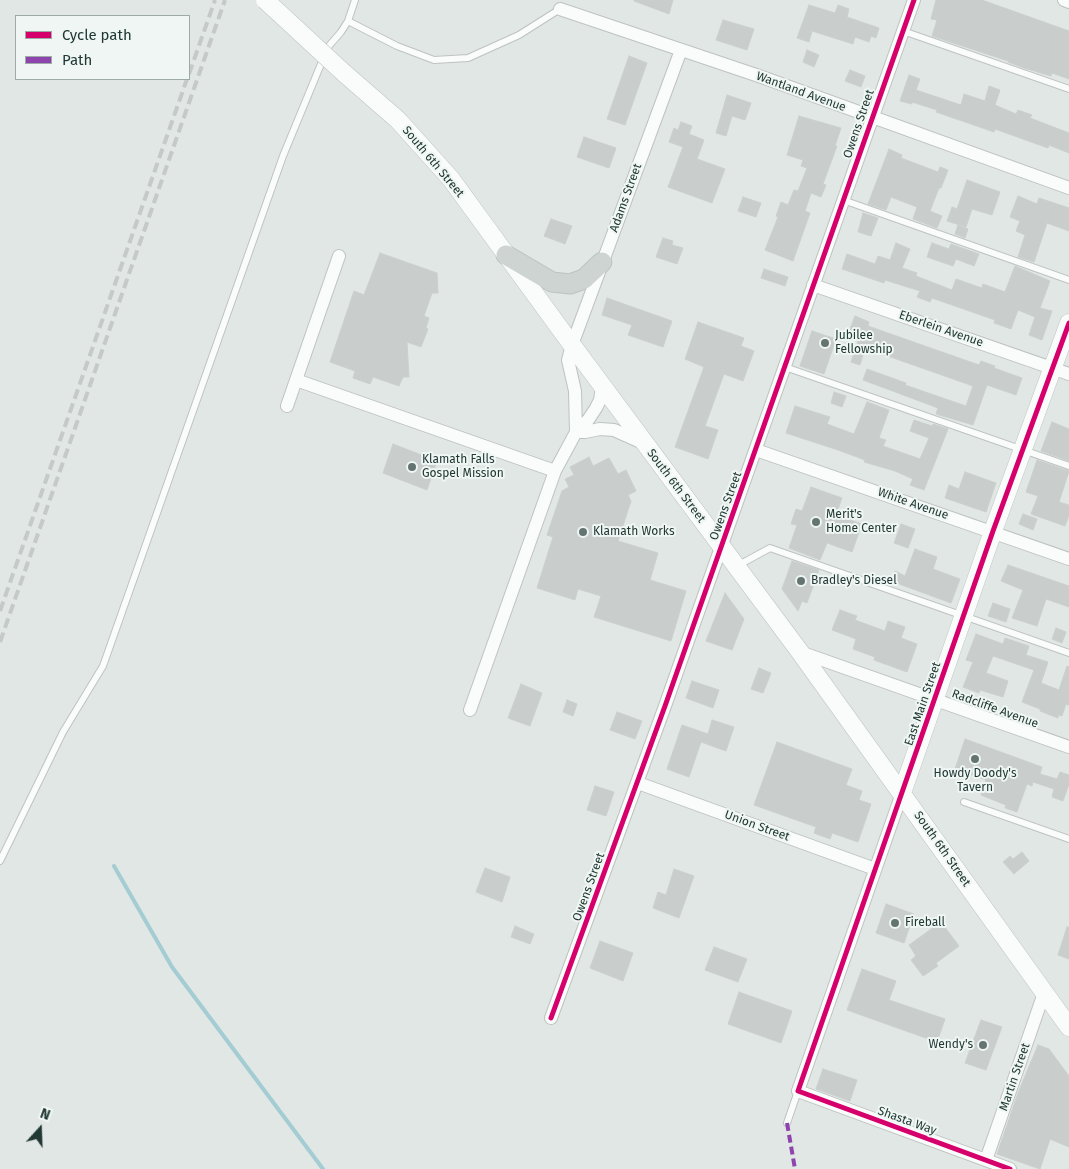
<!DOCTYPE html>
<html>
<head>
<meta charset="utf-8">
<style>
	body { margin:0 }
	#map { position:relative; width:1069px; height:1169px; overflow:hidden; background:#e1e7e4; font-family:"Fira Sans",sans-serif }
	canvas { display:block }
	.legend { position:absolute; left:15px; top:15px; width:175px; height:65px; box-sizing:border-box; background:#eff6f3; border:1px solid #9daaa6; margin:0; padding:6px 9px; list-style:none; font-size:15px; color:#213833 }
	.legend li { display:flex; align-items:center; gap:10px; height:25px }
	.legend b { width:25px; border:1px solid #9daaa6 }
	.north { position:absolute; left:15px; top:1104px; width:50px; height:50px; -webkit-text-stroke:4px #eff6f3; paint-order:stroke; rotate:20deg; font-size:14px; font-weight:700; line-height:20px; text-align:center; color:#213833 }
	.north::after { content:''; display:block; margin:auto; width:18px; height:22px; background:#213833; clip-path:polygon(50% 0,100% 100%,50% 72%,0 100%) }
</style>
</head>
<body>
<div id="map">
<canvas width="1069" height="1169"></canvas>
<ul class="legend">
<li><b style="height:6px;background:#d6006c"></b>Cycle path</li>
<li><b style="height:6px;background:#8e44ad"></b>Path</li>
</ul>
<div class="north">N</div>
</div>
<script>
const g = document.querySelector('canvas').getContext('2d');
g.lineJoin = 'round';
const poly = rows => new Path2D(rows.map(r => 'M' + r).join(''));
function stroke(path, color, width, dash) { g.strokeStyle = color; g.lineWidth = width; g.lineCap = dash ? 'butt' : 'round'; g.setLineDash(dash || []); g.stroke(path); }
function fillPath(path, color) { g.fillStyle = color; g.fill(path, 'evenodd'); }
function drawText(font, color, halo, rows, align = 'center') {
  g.font = font + ' "Fira Sans",sans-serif'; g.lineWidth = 4; g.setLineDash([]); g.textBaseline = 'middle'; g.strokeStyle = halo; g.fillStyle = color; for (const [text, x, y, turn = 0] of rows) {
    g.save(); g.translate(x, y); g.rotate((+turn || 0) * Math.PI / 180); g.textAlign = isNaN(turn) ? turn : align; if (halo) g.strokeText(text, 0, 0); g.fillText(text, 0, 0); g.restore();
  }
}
stroke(poly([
	[114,866,172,967,323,1169]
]), '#a3ccd3', 4);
const building = poly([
	[634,0,673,0,669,14,634,1,634,0],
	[936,0,982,0,1069,31,1069,79,1052,73,1051,76,1024,68,1008,62,1008,61,932,36,937,20,931,19,936,0],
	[809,5,835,13,838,5,849,9,847,17,879,28,876,38,871,36,869,42,855,37,853,44,812,31,809,42,797,38,809,5],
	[723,20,754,29,747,50,716,40,723,20],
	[807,50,819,55,814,67,803,62,807,50],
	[629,56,647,63,625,125,607,119,629,56],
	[850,70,865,76,861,87,845,81,850,70],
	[909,75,920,79,916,90,961,105,964,94,985,101,989,86,1000,90,995,105,1016,114,1018,110,1032,115,1030,118,1069,133,1069,153,1049,145,1048,148,995,129,994,132,936,112,937,110,912,102,912,104,900,101,909,75],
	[727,95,751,103,745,120,732,116,726,136,716,133,727,95],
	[799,116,841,128,835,146,837,146,823,184,826,185,821,197,811,193,805,211,810,213,793,261,765,250,778,217,776,216,781,202,788,205,794,190,798,191,807,168,801,166,803,160,787,155,799,116],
	[681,122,692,126,689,134,704,140,697,159,725,169,712,203,668,187,683,147,669,142,674,128,678,130,681,122],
	[584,137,616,148,609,168,577,157,584,137],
	[889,149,902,155,901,158,938,172,940,167,948,170,941,188,939,188,930,211,942,216,937,228,913,219,917,207,891,197,886,210,868,204,889,149],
	[967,180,1000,192,992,215,972,209,966,227,947,221,952,207,957,209,967,180],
	[1018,196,1037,204,1039,198,1069,208,1069,231,1047,223,1034,262,1018,257,1025,235,1016,231,1020,221,1010,217,1018,196],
	[743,197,761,203,756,217,738,211,743,197],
	[863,213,878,218,871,236,858,232,863,213],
	[551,219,572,226,565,244,544,236,551,219],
	[958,225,968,229,965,238,955,234,958,225],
	[663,238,673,241,672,245,683,248,677,264,656,257,663,238],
	[896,243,910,249,902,268,917,273,916,276,952,290,956,279,982,288,983,284,1005,292,1015,266,1050,281,1040,308,1052,311,1042,340,1029,335,1035,317,1018,310,1011,329,994,323,995,320,932,298,930,302,917,297,920,291,885,280,884,283,842,269,847,254,875,264,878,256,890,260,896,243],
	[932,243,949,249,951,244,979,254,974,266,956,259,953,266,927,257,932,243],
	[380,253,437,273,438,293,432,293,424,316,429,318,426,328,428,329,421,347,407,342,409,377,403,377,399,386,373,377,370,384,353,378,355,371,330,362,354,291,364,295,380,253],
	[764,269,788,277,785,286,761,278,764,269],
	[607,298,672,321,663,347,628,335,632,325,602,315,607,298],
	[855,316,869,322,868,326,979,365,981,361,995,366,994,368,1022,378,1016,395,987,385,973,425,936,414,938,408,863,380,867,369,906,383,905,385,966,406,973,386,865,348,860,365,851,362,858,341,847,337,855,316],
	[698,322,744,338,741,346,754,351,743,381,724,374,705,426,718,430,708,459,675,447,704,367,685,359,698,322],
	[812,331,836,339,824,374,800,366,812,331],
	[834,392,846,396,842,407,831,403,834,392],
	[867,402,889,410,879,438,886,440,883,446,920,459,929,438,910,431,914,420,932,426,933,424,948,429,924,490,910,485,913,479,895,471,864,462,865,460,838,450,786,433,795,406,830,417,827,424,854,434,867,402],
	[1052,422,1069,429,1069,461,1041,451,1052,422],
	[393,444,437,461,427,490,383,473,393,444],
	[589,457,593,466,609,458,618,474,626,470,636,491,628,495,631,501,618,541,658,553,650,580,686,591,671,641,594,617,601,596,578,589,575,600,537,588,553,537,547,535,562,491,569,487,565,479,574,475,570,467,589,457],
	[1037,460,1069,471,1059,502,1069,505,1069,515,1065,526,1031,514,1038,496,1026,492,1037,460],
	[965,472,996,483,986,512,945,498,949,485,959,489,965,472],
	[811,487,842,498,836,515,862,524,852,552,827,543,820,560,789,548,797,525,791,524,796,509,802,511,811,487],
	[1023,514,1037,519,1033,530,1019,524,1023,514],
	[901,524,915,529,908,548,894,543,901,524],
	[915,549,937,557,933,569,960,579,951,603,891,581,895,571,905,576,915,549],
	[792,561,819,570,807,603,802,601,798,611,782,589,792,561],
	[1008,565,1069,586,1069,607,1046,599,1037,626,1012,618,1023,590,1001,581,1008,565],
	[725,593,744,619,732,650,706,641,725,593],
	[993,603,1010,609,1006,622,988,616,993,603],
	[840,610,857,616,855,620,885,631,888,621,905,627,901,638,917,644,907,672,874,660,875,657,853,649,856,639,832,630,840,610],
	[1056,628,1066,632,1062,643,1052,639,1056,628],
	[976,634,1003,644,1005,638,1029,646,1026,655,1048,662,1041,683,1059,690,1067,666,1069,667,1069,705,1066,704,1062,716,1058,715,1058,718,1040,711,1040,709,1022,702,1034,670,993,656,986,673,1008,681,1003,697,980,690,979,693,963,687,973,662,966,660,976,634],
	[759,668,771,673,763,693,751,689,759,668],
	[692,681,719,690,713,708,686,698,692,681],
	[521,684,542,693,530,726,508,718,521,684],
	[567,700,577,704,573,716,563,712,567,700],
	[617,712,642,721,635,739,610,730,617,712],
	[712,720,734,727,726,751,701,742,689,777,667,769,682,725,708,734,712,720],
	[965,739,1042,767,1040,774,1057,779,1060,772,1069,775,1069,784,1063,801,1052,797,1054,789,1033,782,1032,786,1027,784,1017,812,1005,808,1006,805,981,795,986,780,955,769,965,739],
	[777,742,852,769,846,785,862,791,859,800,871,804,858,842,832,833,830,839,814,833,816,827,754,805,777,742],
	[595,786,614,792,606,816,587,810,595,786],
	[1022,852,1029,861,1014,874,1003,862,1010,856,1013,859,1022,852],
	[485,868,510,877,502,902,476,892,485,868],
	[674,869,694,876,679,918,653,908,658,892,666,895,674,869],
	[886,904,914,914,904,943,876,933,886,904],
	[941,922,959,946,936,963,938,966,923,976,911,960,916,956,909,945,941,922],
	[515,926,534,934,530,944,511,937,515,926],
	[1067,927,1069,927,1069,959,1058,955,1067,927],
	[600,941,633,953,623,981,590,968,600,941],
	[714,947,747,959,738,982,705,970,714,947],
	[862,969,896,981,889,1000,945,1019,937,1042,847,1010,862,969],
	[739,992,792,1011,781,1043,728,1024,739,992],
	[981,1020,1002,1027,986,1070,965,1063,981,1020],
	[1038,1045,1049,1049,1069,1076,1069,1147,1050,1139,1040,1169,997,1154,1018,1093,1038,1045],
	[823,1069,857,1080,850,1101,816,1089,823,1069]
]);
fillPath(building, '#c9cecc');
stroke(building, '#cad0cd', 1);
const lane = poly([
	[348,21,397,46,434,60,468,58,519,35,560,9],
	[903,31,1069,89],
	[843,200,1069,280],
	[785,367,1069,466],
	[737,566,770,548,1069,653],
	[964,802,1069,839],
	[0,861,63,732,103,666,283,156,328,47,341,32,348,21,355,0],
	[787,1123,798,1091]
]);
const street = poly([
	[1064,0,1069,2],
	[560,9,759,76,1069,188],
	[813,285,1069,374],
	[296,380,555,471],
	[287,406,339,256],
	[576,432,585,432,600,429,614,430,643,443],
	[576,432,588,420,596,408,600,400,602,387],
	[756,450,1069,559],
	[800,652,1069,747],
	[470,710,555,471,576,432,575,391,568,360,572,345,681,50],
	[638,783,875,869],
	[902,793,798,1091,1010,1169],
	[551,1018,665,706,914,0],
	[986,1160,1044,993]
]);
const secondary = poly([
	[344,73,398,120,451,179,572,345,800,652,1069,1027],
	[902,793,993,531,1069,323]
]);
const primary = poly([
	[506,255,552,282,570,284,584,279,602,262]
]);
stroke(lane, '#bec3c1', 8);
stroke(street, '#bec3c1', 14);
stroke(secondary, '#bec5c2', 19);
stroke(primary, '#bcc3c1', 21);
stroke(lane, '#fafbfb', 6);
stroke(street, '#fafbfb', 12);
stroke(secondary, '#fafbfb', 18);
stroke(primary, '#cdd4d2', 19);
stroke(poly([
	[189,74,215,0],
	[0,611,187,79],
	[0,642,225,0]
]), '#c5c9c8', 4, [10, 5]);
const secondaryBridge = poly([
	[265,0,344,73]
]);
stroke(secondaryBridge, '#bec5c2', 19, []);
stroke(secondaryBridge, '#fafbfb', 18);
stroke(poly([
	[787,1123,795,1169]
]), '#8e44ad', 4, [8, 4]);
stroke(poly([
	[551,1018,665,706,914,0],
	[1010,1169,798,1091,993,531,1069,323]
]), '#d6006c', 5);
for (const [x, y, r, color] of [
	[825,343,5,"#647571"],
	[412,467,5,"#647571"],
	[816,522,5,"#647571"],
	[583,532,5,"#647571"],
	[801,581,5,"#647571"],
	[975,759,5,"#647571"],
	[895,923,5,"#647571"],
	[983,1045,5,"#647571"]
]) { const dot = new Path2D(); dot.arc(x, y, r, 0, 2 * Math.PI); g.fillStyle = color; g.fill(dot); stroke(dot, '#eff6f3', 2); }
drawText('12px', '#213833', '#eff6f3', [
	["Wantland Avenue",801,92,20],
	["Owens Street",859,124,-71],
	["South 6th Street",433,162,50],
	["Adams Street",626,198,-70],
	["Eberlein Avenue",941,329,19],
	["South 6th Street",676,486,53],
	["White Avenue",913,504,19],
	["Owens Street",726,506,-70],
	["East Main Street",923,704,-71],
	["Radcliffe Avenue",995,709,20],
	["Union Street",757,826,20],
	["South 6th Street",942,849,55],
	["Owens Street",589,887,-70],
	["Martin Street",1015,1077,-71],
	["Shasta Way",907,1121,20]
]);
drawText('12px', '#213833', '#eff6f3', [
	["Jubilee",835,336],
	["Fellowship",835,350],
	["Klamath Falls",422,460],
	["Gospel Mission",422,474],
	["Merit's",826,515],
	["Home Center",826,529],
	["Klamath Works",593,532],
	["Bradley's Diesel",811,581],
	["Howdy Doody's",975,774,"center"],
	["Tavern",975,788,"center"],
	["Fireball",905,923],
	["Wendy's",973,1045,"right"]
], 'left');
</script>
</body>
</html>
